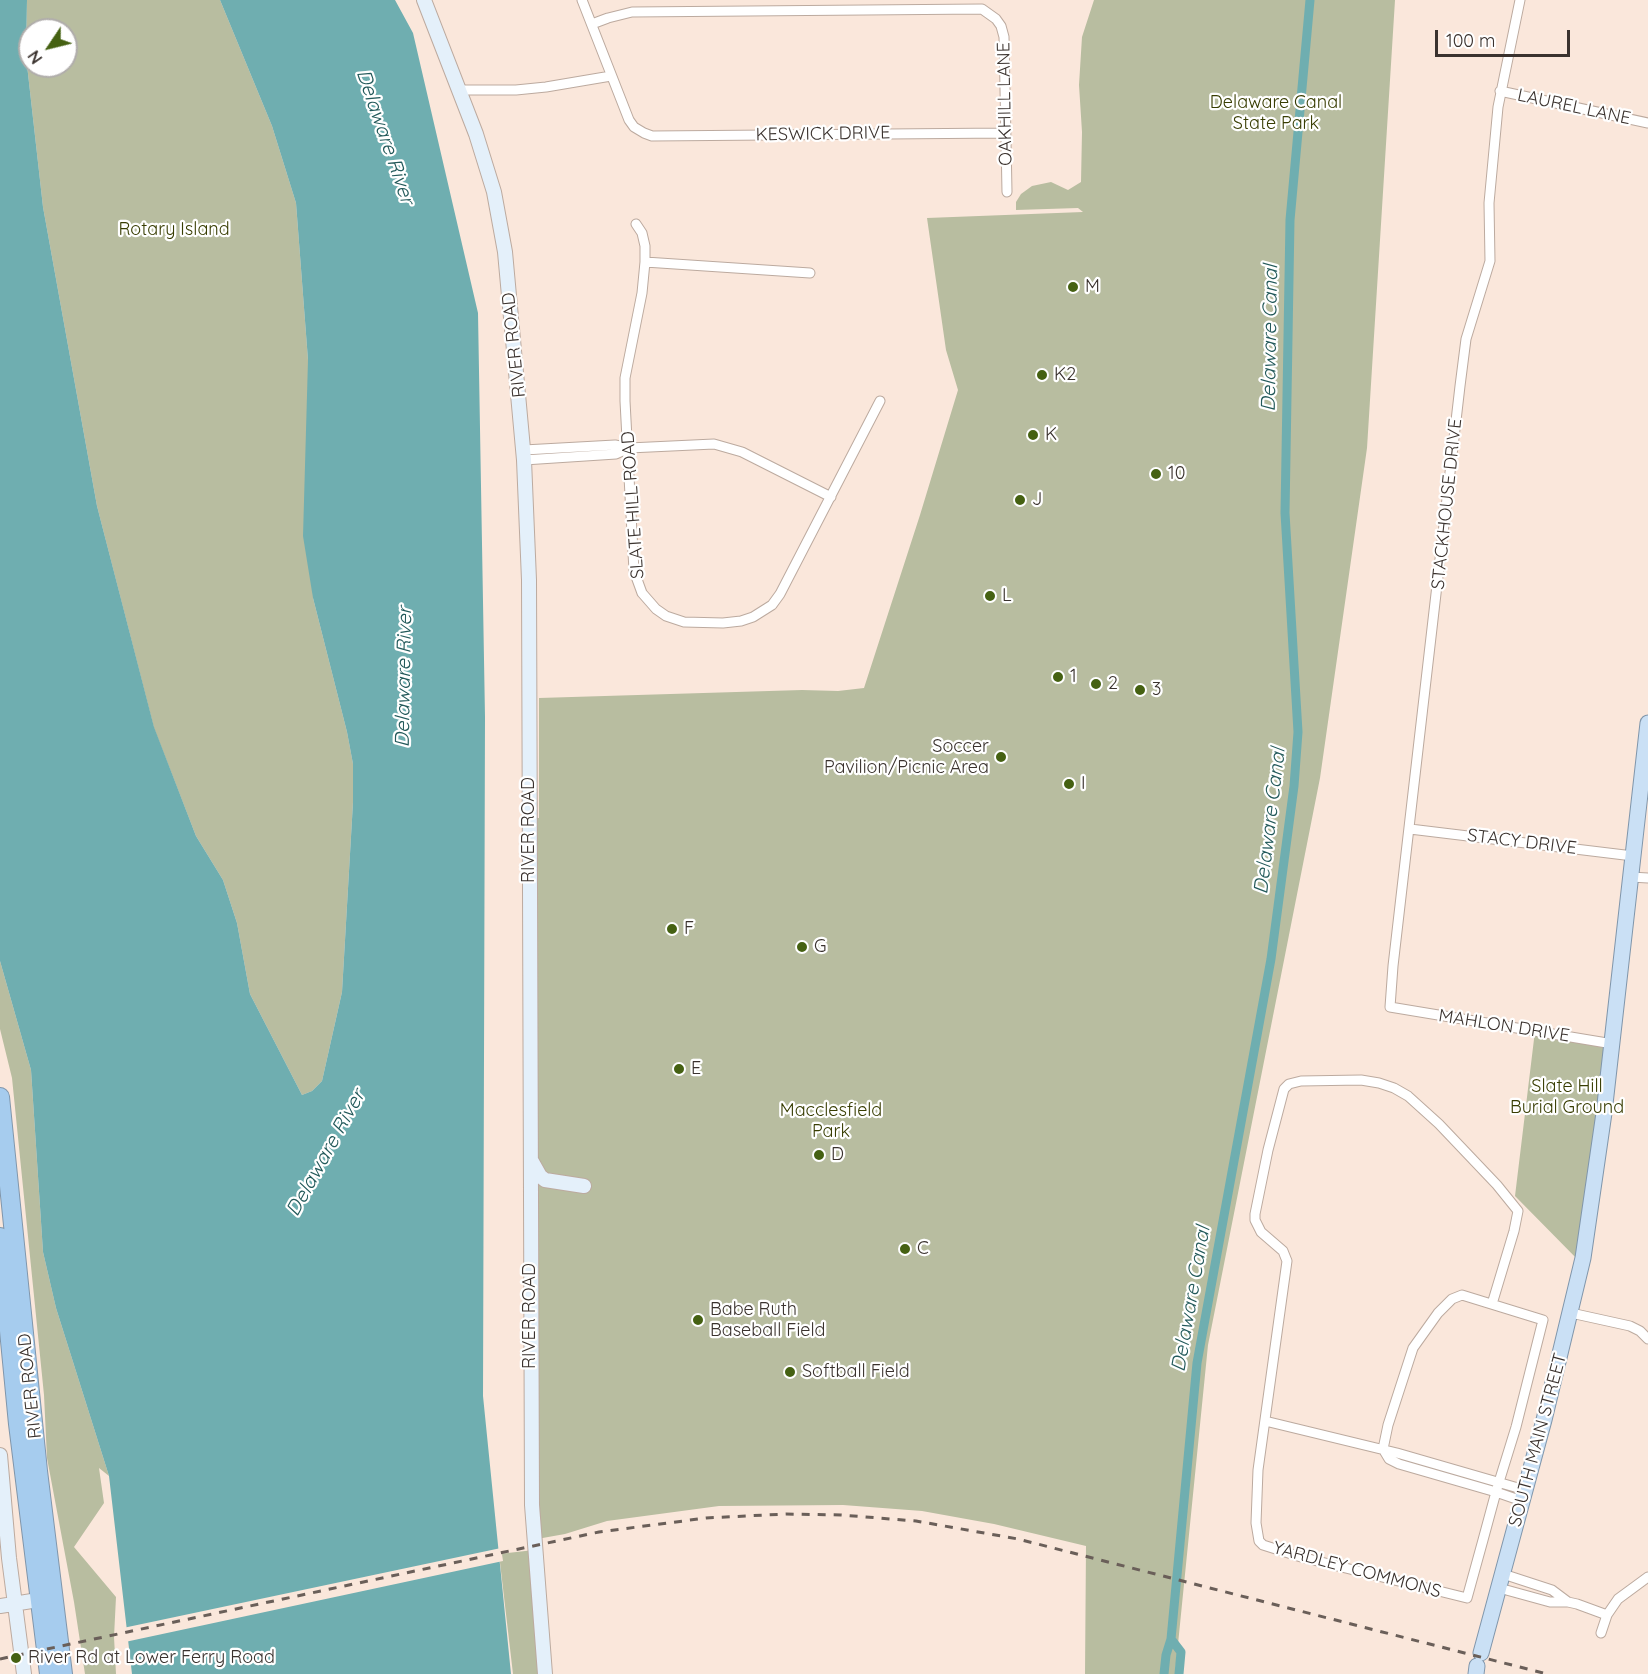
<!DOCTYPE html>
<html>
<head>
<meta charset="utf-8">
<style>
	body { margin:0 }
	#map { position:relative; width:1648px; height:1674px; overflow:hidden; background:#fae7db; font-family:Quicksand,sans-serif }
	canvas { display:block }
	.north { position:absolute; left:18px; top:18px; width:60px; height:60px; box-sizing:border-box; background:#fff; border:2px solid #b0adab; border-radius:50%; rotate:235deg; font-size:16px; font-weight:700; line-height:24px; text-align:center; color:#3a322e }
	.north::after { content:''; display:block; margin:auto; width:21px; height:27px; background:#456112; clip-path:polygon(50% 0,100% 100%,50% 72%,0 100%) }
	.scale { position:absolute; left:1435px; top:30px; width:135px; height:27px; box-sizing:border-box; border:3px solid #3a322e; border-top:0; padding-left:8px; font-size:18px; line-height:21px; white-space:nowrap; color:#3a322e; -webkit-text-stroke:4px #fff; paint-order:stroke }
</style>
</head>
<body>
<div id="map">
<canvas width="1648" height="1674"></canvas>
<div class="north">N</div>
<div class="scale">100 m</div>
</div>
<script>
const g = document.querySelector('canvas').getContext('2d');
g.lineJoin = 'round';
function fillPath(path, color) { g.fillStyle = color; g.fill(path, 'evenodd'); }
const poly = rows => new Path2D(rows.map(r => 'M' + r).join(''));
function stroke(path, color, width, dash) { g.strokeStyle = color; g.lineWidth = width; g.lineCap = dash ? 'butt' : 'round'; g.setLineDash(dash || []); g.stroke(path); }
function drawText(font, color, halo, rows, align = 'center') {
  g.font = font + ' Quicksand,sans-serif'; g.lineWidth = 4.5; g.setLineDash([]); g.textBaseline = 'middle'; g.strokeStyle = halo; g.fillStyle = color; for (const [text, x, y, turn = 0] of rows) {
    g.save(); g.translate(x, y); g.rotate((+turn || 0) * Math.PI / 180); g.textAlign = isNaN(turn) ? turn : align; if (halo) g.strokeText(text, 0, 0); g.fillText(text, 0, 0); g.restore();
  }
}
fillPath(poly([
	[27,0,220,0,272,126,296,203,308,360,313,598,347,732,353,764,353,802,342,992,322,1081,312,1091,302,1095,250,994,237,923,223,880,196,836,154,728,97,506,43,207,26,56],
	[30,30,66,30,66,66,30,66],
	[1094,0,1395,0,1367,448,1320,778,1208,1345,1175,1674,1085,1674,1086,1546,994,1524,922,1511,843,1505,719,1506,607,1521,565,1534,537,1539,534,818,539,818,539,698,802,690,838,691,864,688,920,515,958,390,946,350,927,218,1083,212,1078,208,1016,210,1016,202,1021,194,1032,186,1051,182,1068,190,1081,182,1082,132,1079,85,1082,37],
	[0,961,31,1070,43,1252,56,1308,109,1476,99,1468,104,1503,74,1547,116,1597,114,1637,116,1674,85,1674,74,1602,47,1458,44,1395,12,1078,0,1029],
	[1535,1031,1613,1044,1582,1264,1515,1196],
	[534,1550,545,1674,513,1674,499,1554]
]), '#b8bda0');
fillPath(poly([
	[0,0,27,0,26,56,43,207,97,506,154,727,196,836,223,880,237,923,250,994,302,1095,312,1091,322,1081,342,992,353,802,353,764,347,732,313,598,303,536,308,360,296,203,272,126,220,0,395,0,413,33,478,313,485,717,483,1396,511,1674,132,1674,109,1476,56,1308,43,1252,31,1070,0,961]
]), '#6faeb0');
fillPath(poly([
	[501,1548,503,1561,125,1642,123,1628]
]), '#fae7db');
stroke(poly([
	[1171,1639,1181,1652,1179,1674],
	[1164,1674,1166,1655,1171,1639,1197,1363,1271,959,1294,786,1298,732,1285,513,1290,220,1310,0]
]), '#6faeb0', 9);
const street = poly([
	[582,0,629,120,634,127,644,133,652,136,1005,133],
	[1520,0,1498,107,1489,203,1490,261,1466,339,1460,386,1393,966,1390,1007,1613,1044],
	[592,24,608,18,632,12,982,9,996,19,1001,26,1004,37,1007,192],
	[459,90,516,90,546,87,611,76],
	[1500,91,1648,123],
	[636,224,642,233,645,246,645,262,642,293,625,378,625,401,634,571,642,593,656,609,666,616,684,622,723,623,741,621,753,617,772,605,780,594,880,401],
	[645,262,810,273],
	[524,450,615,445,629,448,714,444,742,452,831,497],
	[524,460,616,454,629,448],
	[1410,829,1633,856],
	[1631,877,1648,878],
	[1492,1304,1514,1231,1518,1211,1497,1185,1439,1124,1408,1096,1394,1088,1379,1083,1361,1080,1301,1081,1289,1084,1284,1089,1268,1150,1255,1214,1255,1220,1261,1232,1283,1251,1287,1261,1258,1470,1256,1523,1259,1541,1263,1545,1301,1557,1467,1598,1483,1540,1496,1492,1499,1482,1516,1427,1543,1320,1462,1295,1452,1299,1438,1313,1413,1348,1388,1425,1383,1449,1389,1459,1399,1464,1496,1492,1522,1501],
	[1571,1313,1630,1326,1640,1331,1648,1339],
	[1265,1421,1397,1453,1525,1490],
	[1503,1574,1552,1590,1568,1602],
	[1499,1588,1550,1602,1568,1602,1577,1604,1607,1615],
	[1601,1633,1607,1615,1618,1599,1648,1577]
]);
const secondary = poly([
	[424,0,476,134,494,192,505,252,524,460,529,580,532,1505,545,1674],
	[531,1160,540,1176,545,1180,584,1186],
	[0,1455,9,1558,24,1674],
	[0,1606,38,1600,46,1594]
]);
const primary = poly([
	[1481,1653,1544,1420,1583,1258,1604,1113,1648,723],
	[1476,1674,1477,1666]
]);
const highway = poly([
	[0,1097,38,1471,63,1674],
	[0,1237,18,1424,49,1674]
]);
stroke(street, '#bcaa9f', 11);
stroke(secondary, '#bcaa9f', 16);
stroke(primary, '#8096ab', 17);
stroke(highway, '#8096ab', 20);
stroke(street, '#fff', 9);
stroke(secondary, '#e4f0fa', 14);
stroke(primary, '#cae0f5', 15);
stroke(highway, '#a6ccee', 18);
stroke(poly([
	[0,1659,599,1532,706,1518,786,1514,841,1515,916,1521,1018,1539,1547,1674]
]), '#6a5f59', 3, [8, 8]);
for (const [x, y, r, color] of [
	[1073,287,6,"#456112"],
	[1042,375,6,"#456112"],
	[1033,435,6,"#456112"],
	[1156,474,6,"#456112"],
	[1020,500,6,"#456112"],
	[990,596,6,"#456112"],
	[1058,677,6,"#456112"],
	[1096,684,6,"#456112"],
	[1140,690,6,"#456112"],
	[1001,757,6,"#456112"],
	[1069,784,6,"#456112"],
	[672,929,6,"#456112"],
	[802,947,6,"#456112"],
	[679,1069,6,"#456112"],
	[819,1155,6,"#456112"],
	[905,1249,6,"#456112"],
	[698,1320,6,"#456112"],
	[790,1372,6,"#456112"],
	[16,1658,6,"#456112"]
]) { const dot = new Path2D(); dot.arc(x, y, r, 0, 2 * Math.PI); g.fillStyle = color; g.fill(dot); stroke(dot, '#fff', 2); }
drawText('18px', '#383d02', '#fff', [
	["Delaware Canal",1276,103],
	["State Park",1276,124],
	["Rotary Island",174,230],
	["Slate Hill",1567,1087],
	["Burial Ground",1567,1108],
	["Macclesfield",831,1111],
	["Park",831,1132]
]);
drawText('18px', '#3a322e', '#fff', [
	["OAKHILL LANE",1005,104,-91],
	["LAUREL LANE",1574,107,12],
	["KESWICK DRIVE",823,134,-1],
	["RIVER ROAD",514,345,-96],
	["STACKHOUSE DRIVE",1447,504,-84],
	["SLATE HILL ROAD",633,505,-94],
	["RIVER ROAD",529,830,-90],
	["STACY DRIVE",1522,842,7],
	["MAHLON DRIVE",1504,1026,9],
	["RIVER ROAD",530,1316,-90],
	["RIVER ROAD",30,1386,-96],
	["SOUTH MAIN STREET",1538,1440,-75],
	["YARDLEY COMMONS",1357,1570,15]
]);
drawText('18px', '#3a322e', '#fff', [
	["M",1085,287],
	["K2",1054,375],
	["K",1045,435],
	["10",1168,474],
	["J",1032,500],
	["L",1002,596],
	["1",1070,677],
	["2",1108,684],
	["3",1152,690],
	["Soccer",989,747,"right"],
	["Pavilion/Picnic Area",989,768,"right"],
	["I",1081,784],
	["F",684,929],
	["G",814,947],
	["E",691,1069],
	["D",831,1155],
	["C",917,1249],
	["Babe Ruth",710,1310],
	["Baseball Field",710,1331],
	["Softball Field",802,1372],
	["River Rd at Lower Ferry Road",28,1658]
], 'left');
drawText('italic 20px', '#22595a', '#fff', [
	["Delaware River",385,137,71],
	["Delaware Canal",1270,338,-89],
	["Delaware River",404,677,-89],
	["Delaware Canal",1270,821,-83],
	["Delaware River",326,1153,-61],
	["Delaware Canal",1191,1299,-80]
]);
</script>
</body>
</html>
